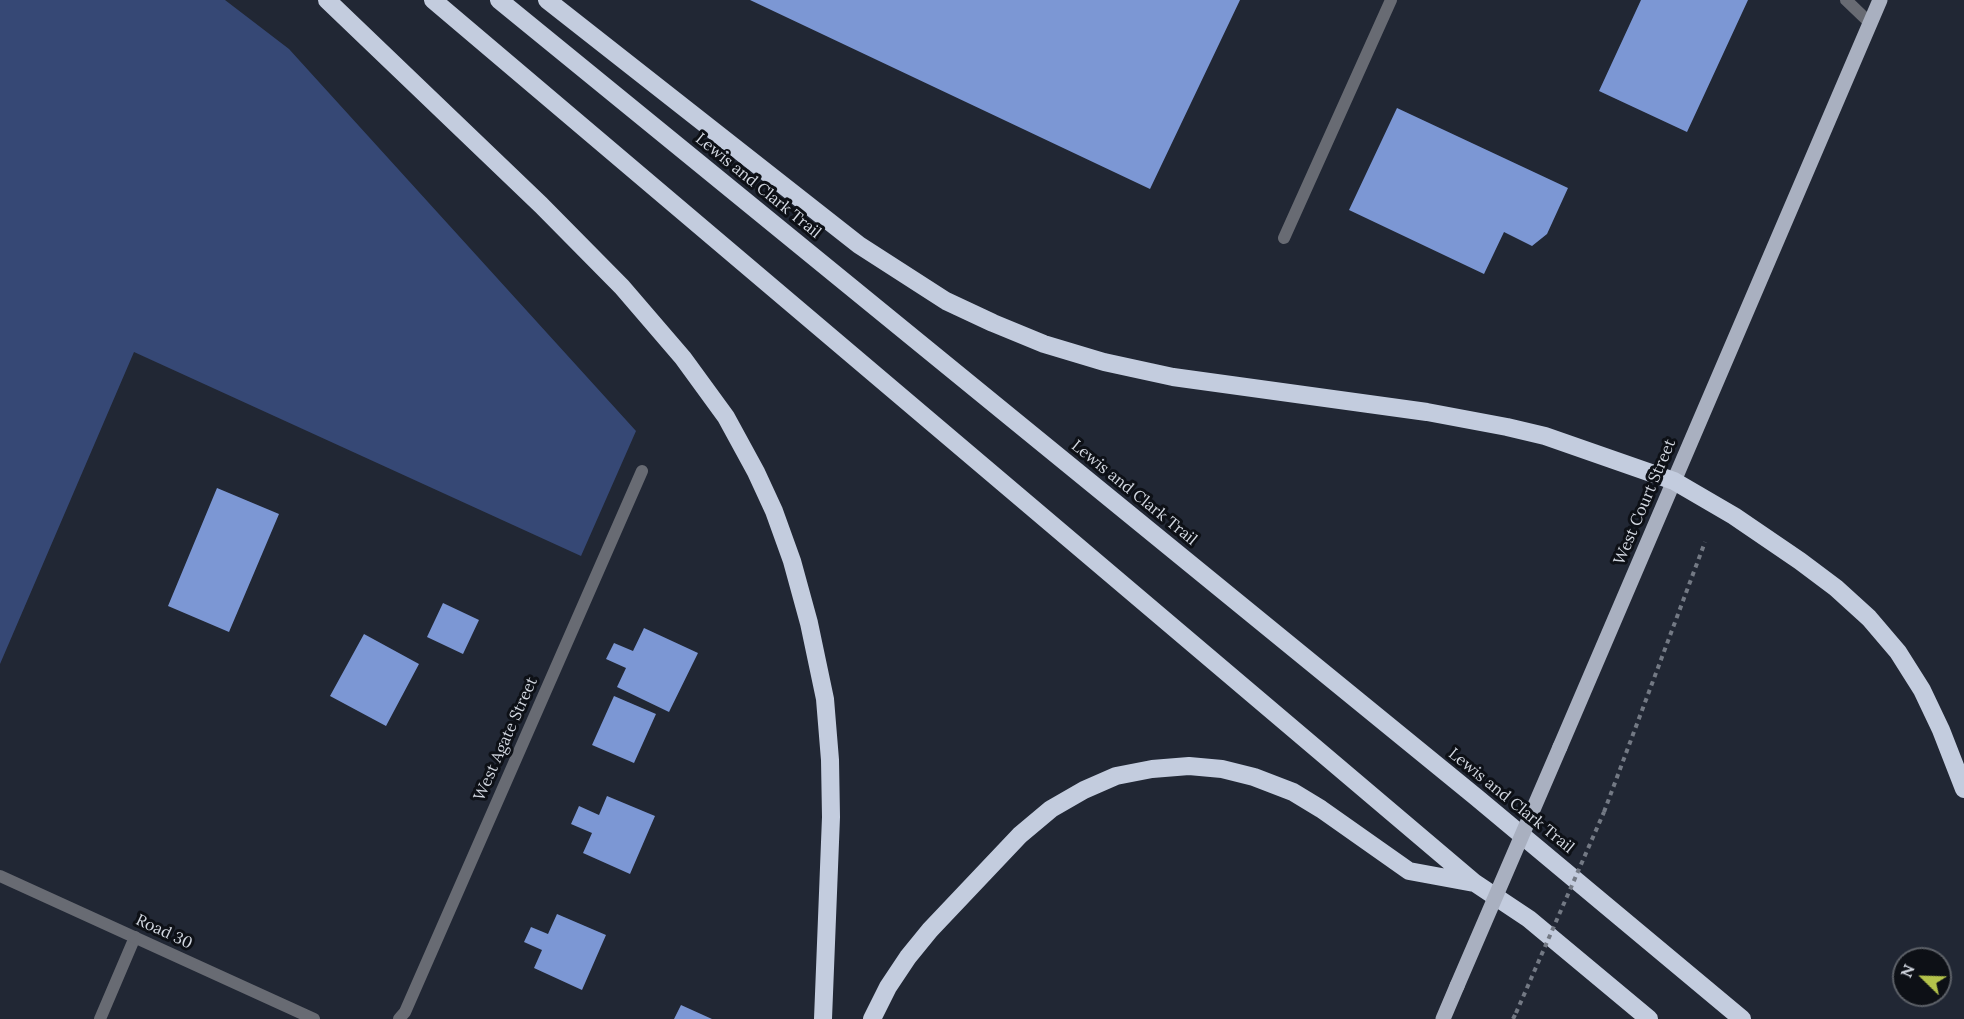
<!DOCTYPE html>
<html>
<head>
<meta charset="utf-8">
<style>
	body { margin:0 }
	#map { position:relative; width:1964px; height:1019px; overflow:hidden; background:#212734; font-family:Lora,serif }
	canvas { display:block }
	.north { position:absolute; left:1892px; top:947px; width:60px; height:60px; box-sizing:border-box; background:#0d1016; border:2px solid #5c6067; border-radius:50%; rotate:293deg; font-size:16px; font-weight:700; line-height:24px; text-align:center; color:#d2d7e0 }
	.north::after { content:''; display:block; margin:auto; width:21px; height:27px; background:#b3c24b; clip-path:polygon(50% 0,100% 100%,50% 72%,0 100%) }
</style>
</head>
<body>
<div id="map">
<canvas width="1964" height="1019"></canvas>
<div class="north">N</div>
</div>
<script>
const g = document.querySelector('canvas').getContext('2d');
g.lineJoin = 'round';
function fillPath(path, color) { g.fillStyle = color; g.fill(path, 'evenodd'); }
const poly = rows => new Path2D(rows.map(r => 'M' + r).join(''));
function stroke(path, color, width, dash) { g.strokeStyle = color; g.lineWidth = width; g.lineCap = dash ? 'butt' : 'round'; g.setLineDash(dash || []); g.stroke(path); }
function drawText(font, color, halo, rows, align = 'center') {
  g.font = font + ' Lora,serif'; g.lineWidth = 6; g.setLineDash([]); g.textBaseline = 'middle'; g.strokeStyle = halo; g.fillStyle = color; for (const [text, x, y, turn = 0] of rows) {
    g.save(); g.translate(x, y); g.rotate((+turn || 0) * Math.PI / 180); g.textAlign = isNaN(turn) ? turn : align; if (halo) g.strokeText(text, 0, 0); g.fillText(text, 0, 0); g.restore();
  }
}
fillPath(poly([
	[0,0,225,0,289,49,636,431,581,556,134,352,0,664]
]), '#364875');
fillPath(poly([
	[750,0,1240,0,1150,189],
	[1641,0,1748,0,1687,132,1599,91],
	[1397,108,1568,188,1547,234,1532,246,1504,232,1484,274,1349,210],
	[217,488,279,514,229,632,168,606],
	[443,603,479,620,463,654,427,637],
	[644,628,698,653,669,712,617,687,626,668,606,659,614,643,633,651],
	[364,634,419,664,386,726,330,696],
	[614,696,656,714,634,763,592,745],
	[607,796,655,816,630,874,583,853,592,833,571,824,579,806,599,815],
	[557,914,606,935,582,990,534,968,542,950,524,942,531,927,548,934],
	[681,1005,712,1019,674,1019]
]), '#7c97d4');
stroke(poly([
	[1604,812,1705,542],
	[1513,1019,1516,1013]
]), '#737984', 4, [4.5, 4.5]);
stroke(poly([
	[1846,0,1870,23],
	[1284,238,1391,0],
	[100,1019,135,937]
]), '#686b73', 12);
stroke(poly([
	[0,876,314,1019],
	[399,1019,405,1012,642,471]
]), '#686b73', 12);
stroke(poly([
	[1560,747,1880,0],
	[1443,1019,1457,986]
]), '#a9b0c0', 15);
stroke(poly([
	[327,0,541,205,622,287,683,358,726,417,756,472,774,511,792,561,809,623,825,699,830,760,831,817,823,1019],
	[433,0,1475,883,1529,919,1649,1019],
	[499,0,1476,797,1742,1019],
	[547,0,859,245,946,301,993,323,1044,344,1104,362,1173,377,1427,412,1507,427,1545,436,1674,481,1734,516,1800,561,1836,588,1869,618,1898,652,1922,690,1941,730,1964,789],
	[872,1019,888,987,908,957,930,930,1020,835,1051,809,1084,790,1116,776,1152,769,1189,766,1222,769,1254,777,1293,792,1321,809,1409,871,1474,883]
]), '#c3ccde', 18);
stroke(poly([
	[1516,1013,1604,812]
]), '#737984', 4, [4.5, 4.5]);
stroke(poly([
	[1457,986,1560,747]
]), '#a9b0c0', 15);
drawText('16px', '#d2d7e0', '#0d1016', [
	["Lewis and Clark Trail",758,186,39],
	["Lewis and Clark Trail",1134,493,39],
	["West Court Street",1645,502,-67],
	["West Agate Street",506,739,-66],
	["Lewis and Clark Trail",1511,801,39],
	["Road 30",164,932,25]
]);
</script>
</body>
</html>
